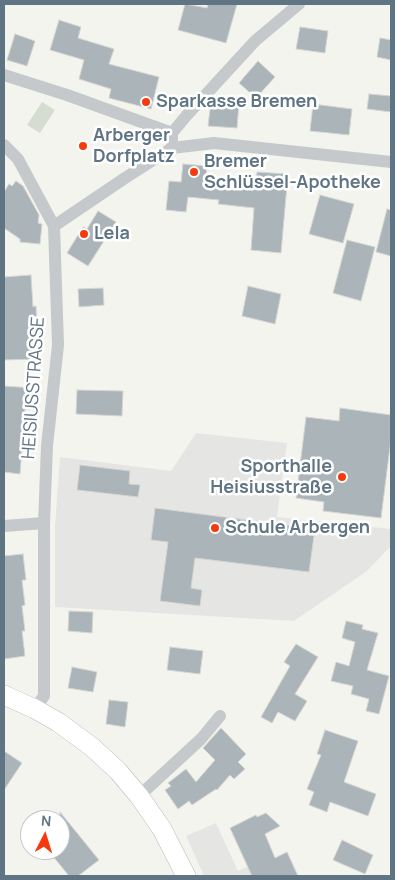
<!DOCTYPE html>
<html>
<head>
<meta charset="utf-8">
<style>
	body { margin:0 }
	#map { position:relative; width:395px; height:880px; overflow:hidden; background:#f4f4ef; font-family:Manrope,sans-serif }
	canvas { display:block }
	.frame { position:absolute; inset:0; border:5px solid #607584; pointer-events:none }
	.north { position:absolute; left:20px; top:810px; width:50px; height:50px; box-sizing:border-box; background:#fff; border:1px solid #bfc8ce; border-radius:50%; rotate:5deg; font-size:14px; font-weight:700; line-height:20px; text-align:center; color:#607584 }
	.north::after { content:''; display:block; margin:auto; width:18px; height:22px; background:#f53a0e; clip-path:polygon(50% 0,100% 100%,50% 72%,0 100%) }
</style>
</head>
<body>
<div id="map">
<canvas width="395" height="880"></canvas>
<div class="frame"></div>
<div class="north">N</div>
</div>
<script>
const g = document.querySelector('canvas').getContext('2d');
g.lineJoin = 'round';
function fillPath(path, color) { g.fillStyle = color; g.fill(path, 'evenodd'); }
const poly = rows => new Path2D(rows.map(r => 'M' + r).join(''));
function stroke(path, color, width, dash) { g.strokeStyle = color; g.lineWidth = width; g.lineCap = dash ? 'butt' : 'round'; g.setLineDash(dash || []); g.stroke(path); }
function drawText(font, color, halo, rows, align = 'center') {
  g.font = font + ' Manrope,sans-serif'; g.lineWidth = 5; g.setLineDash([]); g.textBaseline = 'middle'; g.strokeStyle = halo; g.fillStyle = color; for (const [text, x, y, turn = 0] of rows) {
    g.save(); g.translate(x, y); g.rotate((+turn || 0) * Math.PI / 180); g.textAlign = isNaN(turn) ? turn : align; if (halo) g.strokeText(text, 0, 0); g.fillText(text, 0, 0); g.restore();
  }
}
fillPath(poly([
	[196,433,287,443,277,517,391,529,391,546,367,571,294,621,55,607,55,526,60,457,171,471],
	[216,823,238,871,256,863,262,876,204,876,186,836]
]), '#e5e5e3');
fillPath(poly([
	[42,102,55,110,40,133,27,125]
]), '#d5dcd0');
const building = poly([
	[185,4,207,8,208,4,237,4,226,43,178,30,185,4],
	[59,20,81,27,78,38,114,49,109,64,159,77,151,109,109,98,111,89,79,79,84,60,50,50,59,20],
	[300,27,328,31,325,53,296,49,300,27],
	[15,34,35,41,27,66,7,60,15,34],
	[380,38,391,40,391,60,377,57,380,38],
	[258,61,275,77,256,98,239,83,258,61],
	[369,94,391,96,391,112,367,109,369,94],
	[211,101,239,103,237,128,208,126,211,101],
	[313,104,352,109,349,135,310,131,313,104],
	[183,164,207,166,206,179,256,182,257,172,288,174,281,253,251,250,254,208,218,204,219,200,188,197,186,212,166,210,169,181,181,182,183,164],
	[16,181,23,186,39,215,38,223,42,224,40,244,20,242,20,239,4,228,4,192,9,184,12,186,16,181],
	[320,195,354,204,343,243,309,234,320,195],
	[387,209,391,210,391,256,376,252,387,209],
	[98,211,116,222,88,266,67,253,83,227,87,229,98,211],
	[347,240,375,247,361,301,333,293,347,240],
	[31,275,33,307,36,306,37,326,34,326,36,359,4,360,4,277,31,275],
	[248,286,281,294,275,324,242,316,248,286],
	[103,288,104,305,79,307,78,289,103,288],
	[4,386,33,388,32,409,25,409,20,474,4,472,4,386],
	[77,390,123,391,122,416,76,414,77,390],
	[340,408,391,415,391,439,381,518,323,511,324,502,296,498,306,417,339,421,340,408],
	[80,465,130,471,129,484,140,485,138,497,77,490,80,465],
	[155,508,315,529,309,572,195,558,191,588,202,590,200,606,160,601,168,542,151,540,155,508],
	[23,554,26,580,22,580,25,605,22,606,25,631,22,631,25,656,4,659,4,556,23,554],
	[69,611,93,612,92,633,68,631,69,611],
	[346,621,363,625,362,629,378,633,367,670,389,676,379,714,366,711,369,699,351,694,353,686,331,681,336,662,349,666,355,642,342,638,346,621],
	[296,644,318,657,295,694,307,701,295,721,278,712,272,723,261,717,290,666,284,662,296,644],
	[170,647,203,651,200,674,167,670,170,647],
	[72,667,97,672,93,692,68,688,72,667],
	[109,700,128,702,125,727,106,724,109,700],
	[221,728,246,754,238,762,245,769,234,779,230,775,217,790,216,789,192,805,189,801,178,809,165,790,171,786,168,783,186,769,196,782,215,760,203,748,221,728],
	[325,730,358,741,344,782,376,794,368,816,330,802,327,812,309,805,314,792,307,789,321,755,317,754,325,730],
	[4,751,22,763,4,790,4,751],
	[60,812,99,860,78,876,69,876,48,850,60,850,60,812],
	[266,813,280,826,265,834,275,858,287,852,298,876,252,876,230,828,256,815,257,817,266,813],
	[342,840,373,855,365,874,333,860,342,840]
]);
fillPath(building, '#abb4b9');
stroke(building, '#d5d5d2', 1);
const secondary = poly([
	[4,695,35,709,58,722,92,747,118,771,139,796,162,829,186,876]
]);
stroke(secondary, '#b5bbbf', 20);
stroke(poly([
	[4,75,67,95,172,133],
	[4,145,18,159,54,226,58,345,47,446,44,523,44,696,35,709],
	[172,148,172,133,187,115,255,41,299,4],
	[54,226,125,178,172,148,214,143,391,162],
	[4,526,44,523],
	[139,796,201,739,220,716]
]), '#c6c9cc', 12);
stroke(secondary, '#fff', 19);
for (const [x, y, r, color] of [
	[146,102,5,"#f53a0e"],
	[83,146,5,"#f53a0e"],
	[194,172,5,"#f53a0e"],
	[84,234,5,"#f53a0e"],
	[342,477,5,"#f53a0e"],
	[215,528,5,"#f53a0e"]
]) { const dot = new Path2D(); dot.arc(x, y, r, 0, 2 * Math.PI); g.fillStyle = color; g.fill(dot); stroke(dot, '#fff', 2); }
drawText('bold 18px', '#607584', '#fff', [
	["Sparkasse Bremen",156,102],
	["Arberger",93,136],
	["Dorfplatz",93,157],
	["Bremer",204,162],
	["Schlüssel-Apotheke",204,183],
	["Lela",94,234],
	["Sporthalle",332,467,"right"],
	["Heisiusstraße",332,488,"right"],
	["Schule Arbergen",225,528]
], 'left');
drawText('18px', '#607584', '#fff', [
	["HEISIUSSTRASSE",34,388,-86]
]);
</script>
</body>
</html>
